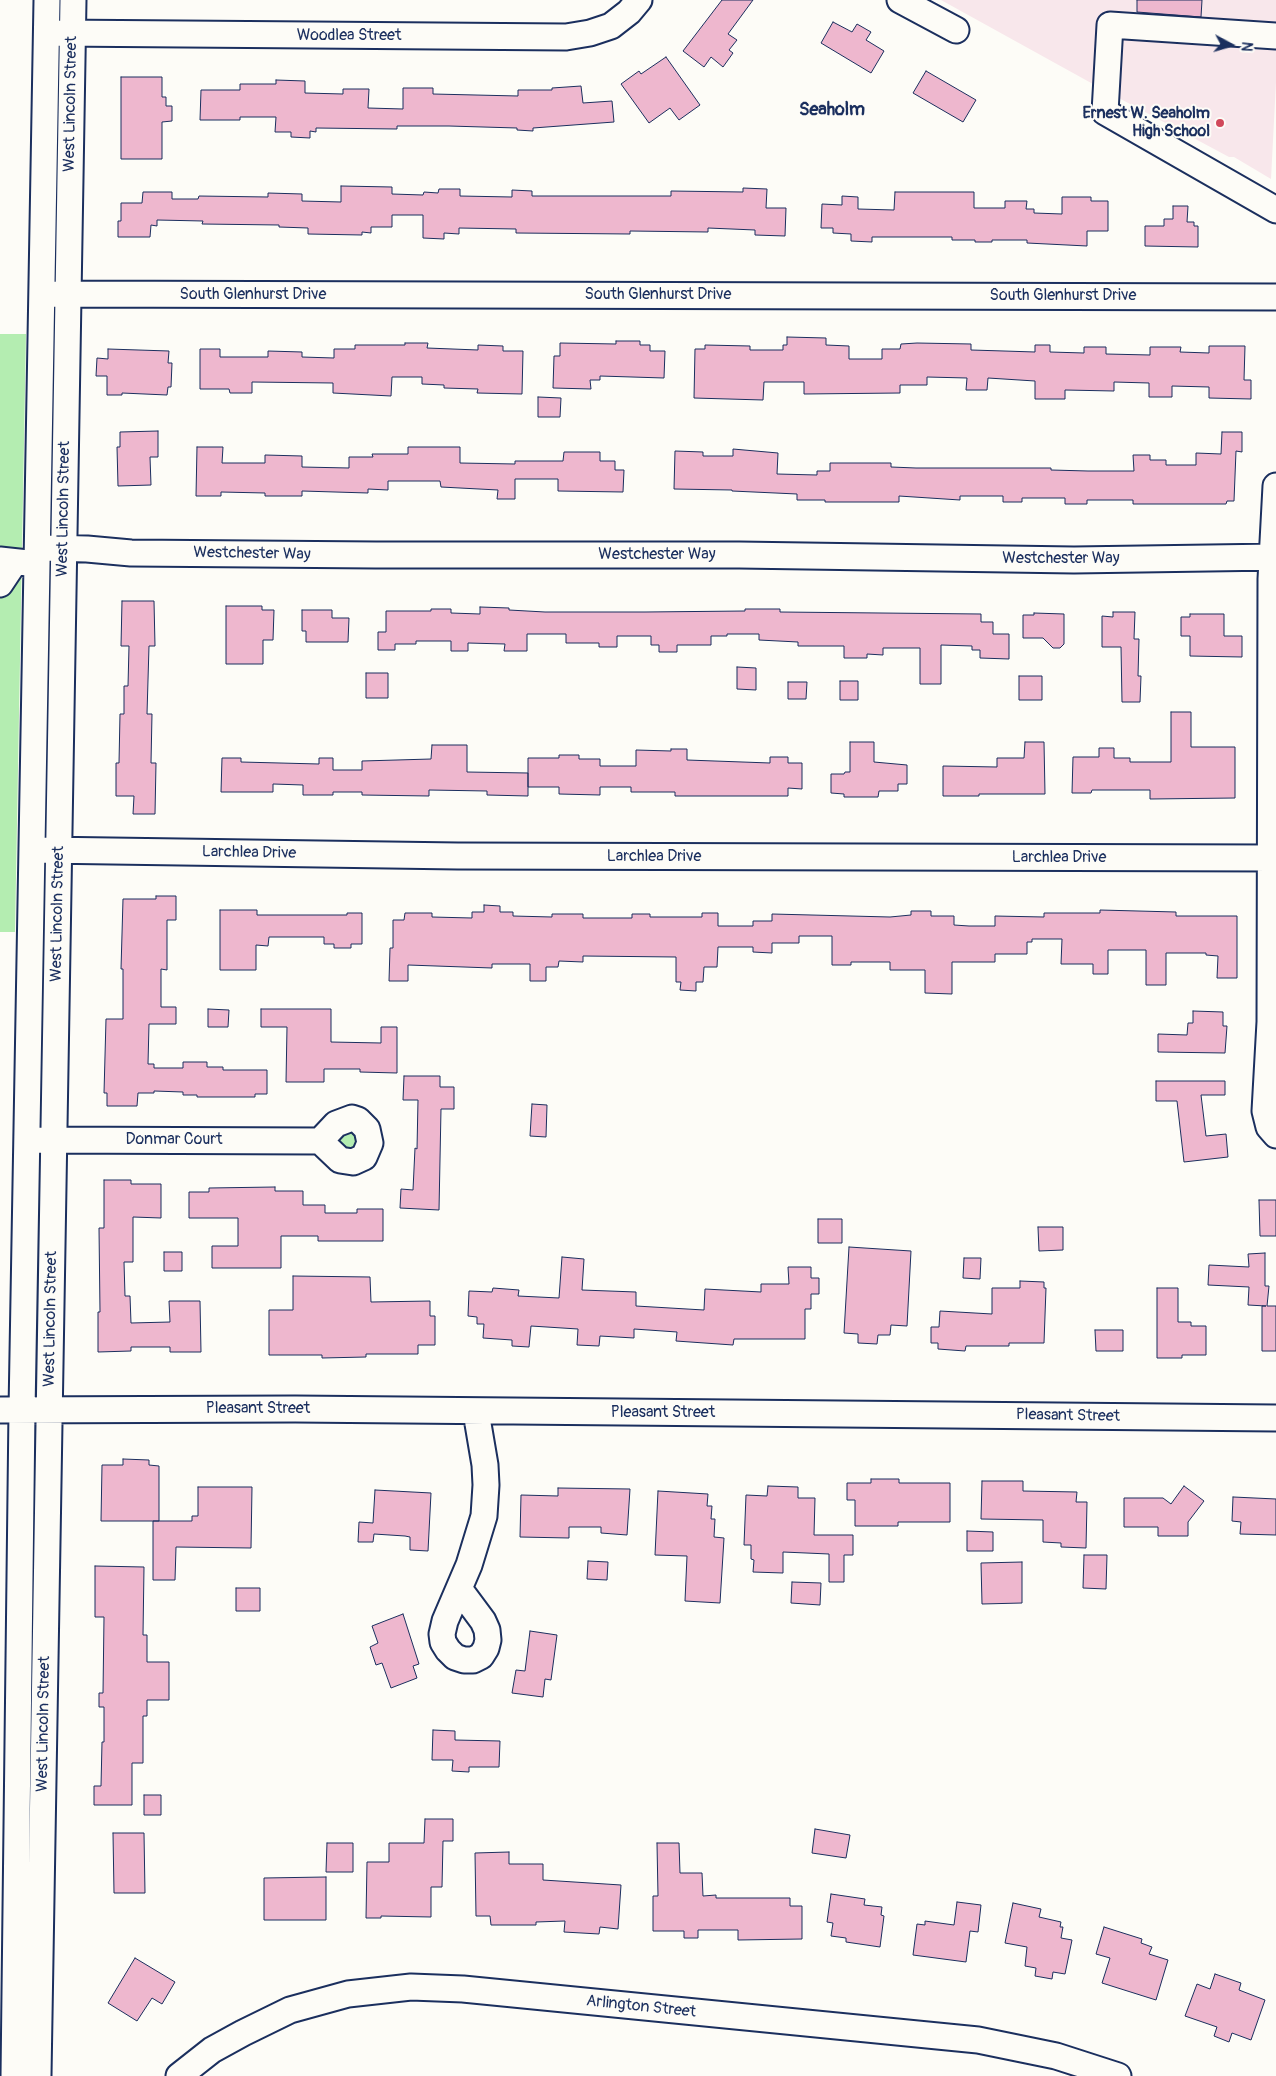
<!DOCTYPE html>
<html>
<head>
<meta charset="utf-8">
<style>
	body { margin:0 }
	#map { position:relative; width:1276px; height:2076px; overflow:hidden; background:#fdfcf7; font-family:Pangolin,sans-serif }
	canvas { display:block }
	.north { position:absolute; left:1206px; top:20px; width:50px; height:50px; -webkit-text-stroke:4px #fdfcf7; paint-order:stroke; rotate:96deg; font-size:14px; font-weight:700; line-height:20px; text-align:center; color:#1b2f5e }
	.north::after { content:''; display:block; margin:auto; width:18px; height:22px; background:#1b2f5e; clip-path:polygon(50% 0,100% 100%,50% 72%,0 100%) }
</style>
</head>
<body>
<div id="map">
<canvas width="1276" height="2076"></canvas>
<div class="north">N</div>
</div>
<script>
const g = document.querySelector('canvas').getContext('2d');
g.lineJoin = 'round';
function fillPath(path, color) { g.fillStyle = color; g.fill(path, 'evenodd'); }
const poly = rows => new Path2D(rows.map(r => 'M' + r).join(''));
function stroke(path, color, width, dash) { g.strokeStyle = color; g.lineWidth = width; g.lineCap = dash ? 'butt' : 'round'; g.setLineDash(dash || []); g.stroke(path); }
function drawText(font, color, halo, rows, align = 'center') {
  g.font = font + ' Pangolin,sans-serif'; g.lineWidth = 4; g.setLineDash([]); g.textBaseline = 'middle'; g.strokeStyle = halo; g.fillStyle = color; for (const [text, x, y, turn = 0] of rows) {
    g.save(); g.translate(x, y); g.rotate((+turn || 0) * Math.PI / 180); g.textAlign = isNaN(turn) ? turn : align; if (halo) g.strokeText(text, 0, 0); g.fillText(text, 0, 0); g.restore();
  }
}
fillPath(poly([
	[941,0,1276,0,1276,82,1271,179,1234,157,1229,157,1102,89]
]), '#f8e7eb');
fillPath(poly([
	[0,334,26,334,15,932,0,932],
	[352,1131,357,1134,359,1145,351,1152,338,1145,338,1139,340,1134]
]), '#b4edb1');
const building = poly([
	[722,0,753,0,728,34,737,40,729,50,733,53,723,67,711,57,704,67,683,51,722,0],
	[1137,0,1202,0,1201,17,1137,12,1137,0],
	[833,22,852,32,857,24,871,32,866,40,884,51,871,73,821,43,833,22],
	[666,57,700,105,679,120,670,108,649,123,621,84,639,71,641,74,666,57],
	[926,71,976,100,963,122,913,93,926,71],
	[121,77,162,77,162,97,166,97,166,106,172,106,172,121,162,122,162,159,121,159,121,77],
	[276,80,305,81,305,93,343,94,343,89,369,89,368,108,403,109,403,88,433,88,433,94,518,96,518,90,552,90,552,88,581,86,583,103,612,101,614,122,533,128,533,131,517,130,517,128,449,126,397,126,397,129,316,128,316,132,310,131,310,138,291,137,291,132,275,132,276,117,240,117,240,120,200,120,201,90,240,90,240,84,276,84,276,80],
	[341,186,392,187,392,194,423,195,424,192,438,193,439,189,460,189,460,196,512,197,512,190,532,191,532,196,671,196,671,191,743,192,743,188,767,189,766,208,786,208,785,236,755,235,755,230,708,228,708,232,630,231,630,234,516,233,516,229,459,228,459,234,444,233,444,239,423,238,423,215,392,215,392,227,371,227,371,233,362,232,362,235,308,234,308,228,279,227,279,225,202,224,203,221,157,220,157,226,151,225,150,237,118,237,118,221,121,221,121,203,142,203,143,192,172,192,172,199,198,199,199,196,268,197,268,193,302,194,302,201,341,202,341,186],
	[895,192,974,192,974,208,1005,208,1005,201,1027,201,1026,209,1034,209,1034,213,1062,214,1062,197,1091,197,1091,201,1108,201,1108,231,1087,231,1087,246,1027,243,1027,240,992,240,992,242,975,242,975,240,952,240,952,237,872,237,872,242,851,241,851,234,833,233,833,228,821,228,822,204,842,205,842,196,858,197,858,209,894,210,895,192],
	[1173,206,1188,206,1187,222,1194,222,1194,226,1198,226,1198,247,1145,246,1145,226,1164,226,1164,219,1173,219,1173,206],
	[787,337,826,338,826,345,849,346,849,359,882,359,882,349,900,349,901,344,917,343,971,344,971,350,1004,351,1035,352,1035,345,1050,345,1050,352,1084,353,1084,347,1106,347,1106,354,1150,355,1150,347,1181,347,1180,352,1209,353,1209,346,1245,346,1244,380,1251,380,1251,399,1209,398,1209,387,1172,386,1172,397,1149,397,1149,383,1114,382,1114,391,1065,390,1065,399,1035,399,1035,381,988,378,987,390,966,390,967,378,927,377,927,385,900,385,900,393,804,394,804,382,764,382,763,400,694,398,695,349,705,349,705,345,750,346,750,350,783,350,783,345,787,345,787,337],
	[616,341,640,341,640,345,650,345,650,351,665,351,664,378,600,376,600,380,590,380,591,389,553,388,554,356,560,356,560,343,616,344,616,341],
	[405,343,428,343,427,348,478,350,478,345,503,346,503,351,523,351,522,394,477,393,478,389,444,388,444,385,422,384,422,377,392,377,391,396,333,393,333,383,252,382,252,393,230,393,229,389,200,389,200,349,220,349,220,357,268,357,268,351,302,352,302,357,334,358,334,349,355,349,355,345,405,345,405,343],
	[108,349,169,351,168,363,172,363,171,387,168,387,167,395,122,393,122,395,107,395,107,376,96,376,97,358,108,359,108,349],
	[538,397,561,398,560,417,538,417,538,397],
	[158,431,158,457,150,457,151,485,118,486,117,447,120,447,120,432,158,431],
	[1222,432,1242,432,1242,452,1236,451,1234,501,1227,501,1226,504,1133,504,1133,500,1087,500,1087,504,1065,504,1065,498,1022,498,1022,502,1003,502,1003,496,960,496,960,500,899,496,899,502,825,502,825,500,797,500,797,494,732,491,732,490,674,489,675,451,703,452,703,456,733,456,733,449,778,453,777,474,817,475,817,471,830,471,830,463,891,463,891,467,916,468,1051,468,1051,470,1088,471,1134,471,1133,455,1150,455,1150,460,1166,460,1166,465,1196,465,1196,453,1221,454,1222,432],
	[197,447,223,447,222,463,265,463,265,455,302,456,302,467,349,468,349,457,373,457,372,454,408,454,408,447,460,447,460,463,515,464,515,461,563,461,564,452,600,452,600,461,615,461,615,470,624,470,623,492,558,491,558,479,515,479,515,499,497,499,498,490,441,487,440,481,388,481,388,490,368,489,368,493,302,491,302,496,265,496,265,493,221,492,221,496,196,496,197,447],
	[122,601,154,601,155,646,149,646,147,714,152,714,151,763,156,763,155,814,133,814,134,796,116,796,116,763,119,763,120,714,124,714,124,686,128,686,129,646,121,646,122,601],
	[226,606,262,606,262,610,274,610,273,640,263,640,263,664,226,664,226,606],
	[480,607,509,608,509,610,545,612,645,612,745,611,745,609,780,609,780,612,981,614,981,622,993,622,993,634,1009,634,1009,659,980,658,980,650,972,650,972,646,941,645,941,684,920,684,920,648,883,648,883,655,867,654,867,658,844,658,844,646,798,646,798,642,759,640,759,634,727,634,727,636,711,636,711,645,677,645,677,652,659,652,659,645,651,645,651,636,617,636,617,647,599,647,599,643,566,643,566,634,527,634,527,651,504,651,505,644,468,643,468,651,451,651,451,641,416,641,416,644,395,644,395,650,378,650,378,632,386,632,386,611,431,611,431,609,451,609,451,613,480,614,480,607],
	[302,610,332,610,332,618,349,618,348,642,306,642,306,631,302,631,302,610],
	[1113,612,1135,612,1134,639,1139,639,1138,676,1141,676,1140,702,1122,702,1121,647,1102,647,1102,616,1113,617,1113,612],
	[1034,613,1064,614,1064,644,1060,648,1053,648,1043,638,1023,638,1023,615,1034,615,1034,613],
	[1190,614,1224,614,1224,636,1242,636,1242,657,1190,656,1190,636,1181,636,1181,617,1190,617,1190,614],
	[737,667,756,668,756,690,737,689,737,667],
	[366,673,388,673,388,698,366,698,366,673],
	[1019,676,1042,676,1042,700,1019,700,1019,676],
	[840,681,858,681,858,700,840,700,840,681],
	[788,682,807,682,806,699,788,699,788,682],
	[1171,712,1191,712,1191,747,1235,747,1235,798,1150,799,1150,790,1092,790,1091,793,1072,793,1073,757,1099,757,1099,748,1114,748,1114,758,1130,758,1130,762,1171,762,1171,712],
	[850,742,874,742,874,762,907,765,907,784,898,784,898,791,879,791,878,797,844,797,844,794,831,793,831,774,844,774,845,772,850,772,850,742],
	[1025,742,1044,742,1045,794,979,794,979,796,943,796,943,766,997,767,997,758,1024,758,1025,742],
	[432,745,467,745,467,772,528,773,528,796,487,795,487,791,429,790,429,796,362,795,362,792,333,792,333,795,303,795,303,785,273,784,273,792,221,792,222,758,241,758,241,762,319,764,319,758,333,758,333,770,362,770,362,761,431,759,432,745],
	[671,749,687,749,687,760,770,763,770,757,788,757,788,763,802,763,802,789,788,788,788,796,675,796,675,792,631,792,631,787,600,787,600,795,559,794,559,787,528,787,528,758,559,758,559,755,579,755,579,759,600,759,600,766,636,766,636,750,671,751,671,749],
	[156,896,176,896,176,920,167,920,167,970,161,969,161,1007,176,1007,176,1024,149,1024,148,1064,154,1064,154,1068,183,1068,183,1062,207,1062,207,1067,223,1067,223,1070,267,1070,267,1094,255,1094,255,1097,197,1097,197,1095,183,1095,183,1092,154,1091,154,1093,138,1093,137,1106,107,1106,107,1093,104,1093,106,1019,123,1019,123,969,121,969,123,899,156,899,156,896],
	[484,905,500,906,500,912,513,912,513,916,552,917,552,914,583,914,583,918,632,918,632,914,650,914,650,917,702,917,702,913,718,913,718,926,753,926,753,921,772,921,772,914,890,917,911,915,911,911,931,911,931,916,954,916,954,925,969,926,995,926,995,916,1044,917,1044,913,1100,913,1100,910,1176,912,1176,916,1237,916,1237,978,1217,978,1218,956,1206,955,1206,953,1166,953,1166,985,1146,985,1146,950,1108,950,1108,974,1093,974,1093,964,1061,964,1062,939,1032,939,1032,942,1027,942,1027,954,995,954,995,962,952,962,952,994,925,993,925,970,890,970,890,962,851,962,851,965,832,965,832,936,799,936,799,943,772,943,772,953,753,952,753,947,718,947,717,967,704,967,703,982,696,982,696,991,680,990,681,982,676,982,676,957,583,956,583,962,559,961,558,967,546,967,546,981,530,981,530,964,492,964,492,968,408,965,408,981,389,981,390,948,393,948,393,920,404,920,405,913,432,913,432,917,472,918,472,912,484,912,484,905],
	[220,910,257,910,257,915,347,915,347,913,362,913,362,944,351,944,351,948,334,948,334,944,324,944,324,937,269,937,268,946,256,945,256,970,220,970,220,910],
	[208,1009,229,1010,228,1027,208,1027,208,1009],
	[261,1009,331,1009,331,1042,381,1043,381,1027,397,1027,397,1073,360,1072,360,1069,324,1069,324,1082,286,1082,287,1027,261,1027,261,1009],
	[1193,1011,1223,1012,1223,1026,1227,1026,1225,1053,1158,1052,1158,1034,1187,1035,1188,1023,1193,1023,1193,1011],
	[404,1076,440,1076,440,1087,454,1087,454,1109,441,1109,439,1210,400,1208,401,1189,413,1190,415,1148,417,1149,418,1100,403,1100,404,1076],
	[1156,1081,1225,1081,1225,1095,1201,1095,1206,1136,1226,1134,1228,1157,1184,1162,1177,1101,1156,1101,1156,1081],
	[532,1104,547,1105,546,1137,530,1136,532,1104],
	[104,1180,131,1180,131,1184,161,1184,161,1218,133,1217,133,1262,124,1262,125,1296,130,1296,131,1323,170,1322,169,1301,200,1301,201,1352,170,1352,170,1347,131,1347,131,1351,98,1352,98,1312,100,1312,99,1228,104,1228,104,1180],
	[275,1187,275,1191,303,1191,303,1205,325,1205,325,1213,357,1213,357,1209,383,1209,383,1241,318,1241,318,1236,281,1236,281,1268,212,1268,212,1246,238,1246,238,1218,189,1218,189,1192,209,1192,209,1188,275,1187],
	[1259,1200,1276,1200,1276,1236,1260,1236,1259,1200],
	[818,1219,842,1219,842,1243,818,1243,818,1219],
	[1038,1227,1063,1227,1063,1250,1039,1251,1038,1227],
	[849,1247,911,1251,907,1326,891,1325,890,1335,878,1335,877,1344,858,1343,858,1334,844,1333,849,1247],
	[164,1252,182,1252,182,1271,164,1271,164,1252],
	[1265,1253,1265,1286,1269,1286,1267,1306,1276,1306,1276,1351,1262,1351,1262,1306,1266,1306,1248,1305,1249,1287,1208,1285,1209,1265,1249,1267,1248,1254,1265,1253],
	[562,1257,584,1259,582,1290,636,1292,636,1306,704,1310,705,1289,761,1292,761,1284,789,1284,788,1267,811,1267,811,1278,819,1278,819,1294,811,1294,811,1309,805,1309,805,1339,734,1339,733,1345,676,1341,677,1332,634,1329,634,1338,600,1336,599,1346,577,1345,578,1329,531,1326,529,1347,512,1346,512,1340,483,1338,484,1324,477,1324,477,1317,468,1316,469,1291,492,1292,493,1288,519,1290,518,1296,559,1298,562,1257],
	[964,1258,981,1258,980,1279,963,1278,964,1258],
	[293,1276,370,1277,371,1302,430,1301,430,1316,435,1316,435,1345,418,1345,418,1354,366,1354,366,1357,322,1358,322,1355,269,1355,269,1310,293,1310,293,1276],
	[1020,1281,1044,1282,1044,1288,1046,1288,1044,1343,1009,1343,1009,1346,966,1346,965,1351,938,1349,938,1343,931,1343,931,1327,939,1327,940,1311,992,1314,992,1288,1020,1288,1020,1281],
	[1157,1288,1178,1288,1178,1322,1191,1322,1191,1326,1206,1326,1206,1355,1182,1355,1182,1358,1157,1358,1157,1288],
	[1095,1330,1123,1330,1123,1351,1096,1351,1095,1330],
	[123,1459,149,1460,149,1465,159,1466,159,1521,101,1521,102,1465,123,1465,123,1459],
	[871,1479,899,1479,899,1483,950,1483,950,1522,898,1522,898,1526,855,1526,855,1500,847,1500,847,1483,871,1483,871,1479],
	[982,1481,1023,1481,1023,1491,1077,1492,1076,1502,1087,1502,1086,1548,1061,1547,1061,1543,1043,1542,1043,1520,981,1519,982,1481],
	[768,1486,798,1487,798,1498,815,1498,814,1535,853,1535,853,1555,844,1555,844,1582,829,1582,829,1554,783,1552,783,1573,753,1572,754,1560,751,1559,751,1545,744,1545,746,1495,767,1496,768,1486],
	[1184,1486,1204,1501,1188,1522,1188,1536,1158,1536,1158,1527,1124,1527,1124,1498,1163,1498,1171,1504,1184,1486],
	[198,1487,252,1487,251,1548,176,1547,175,1580,153,1580,153,1521,192,1521,192,1516,198,1516,198,1487],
	[558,1488,630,1489,627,1535,601,1533,601,1527,569,1527,569,1538,520,1537,521,1495,558,1496,558,1488],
	[375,1490,431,1493,428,1551,410,1550,410,1537,405,1536,374,1534,373,1542,358,1542,359,1522,373,1523,375,1490],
	[658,1491,708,1494,707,1506,712,1506,711,1519,715,1519,714,1537,724,1538,720,1603,685,1601,687,1556,655,1555,658,1491],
	[1233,1497,1276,1499,1276,1535,1240,1534,1241,1522,1232,1521,1233,1497],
	[967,1531,993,1532,993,1551,967,1551,967,1531],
	[1084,1555,1107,1555,1106,1589,1083,1588,1084,1555],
	[588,1561,608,1562,607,1580,587,1579,588,1561],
	[1022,1562,1022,1603,982,1604,981,1563,1022,1562],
	[95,1566,144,1567,143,1635,147,1635,147,1662,169,1662,169,1700,147,1700,147,1716,143,1716,143,1763,132,1763,132,1805,94,1805,94,1786,101,1786,102,1742,104,1742,104,1707,99,1707,99,1693,103,1693,104,1617,95,1617,95,1566],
	[792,1582,821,1583,820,1605,791,1603,792,1582],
	[236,1588,260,1588,260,1611,236,1611,236,1588],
	[403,1614,419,1664,413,1666,417,1678,391,1688,382,1663,376,1665,370,1647,378,1643,372,1626,403,1614],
	[530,1631,557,1635,551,1680,545,1679,543,1697,512,1693,516,1670,525,1671,530,1631],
	[433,1730,455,1731,455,1740,500,1741,499,1767,469,1767,469,1772,452,1771,453,1760,432,1760,433,1730],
	[144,1795,161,1795,161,1815,144,1815,144,1795],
	[425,1819,453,1819,453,1841,443,1841,442,1887,431,1887,431,1917,381,1916,381,1918,366,1918,367,1862,389,1862,389,1843,424,1843,425,1819],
	[815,1829,850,1835,846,1858,812,1853,815,1829],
	[113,1833,144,1833,145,1893,114,1893,113,1833],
	[327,1843,353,1843,353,1872,326,1872,327,1843],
	[657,1843,679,1843,680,1873,702,1873,703,1896,716,1895,716,1898,790,1898,790,1906,802,1906,802,1939,738,1940,738,1930,698,1930,698,1938,684,1938,684,1931,653,1931,653,1896,658,1896,657,1843],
	[509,1852,509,1864,543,1864,543,1880,621,1885,618,1929,600,1927,599,1934,564,1932,565,1921,536,1922,536,1925,491,1925,490,1916,476,1916,475,1853,509,1852],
	[326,1877,326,1920,264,1920,264,1878,326,1877],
	[831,1894,865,1899,864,1905,882,1907,881,1915,884,1916,880,1947,846,1942,846,1938,831,1936,833,1923,827,1922,831,1894],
	[957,1902,981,1905,978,1932,970,1931,966,1962,913,1955,917,1924,925,1925,925,1921,954,1925,957,1902],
	[1013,1903,1041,1909,1039,1917,1061,1922,1060,1927,1063,1927,1061,1938,1072,1940,1065,1974,1053,1972,1052,1979,1035,1976,1036,1968,1025,1966,1027,1947,1005,1943,1013,1903],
	[1104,1927,1142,1939,1141,1943,1152,1947,1149,1954,1168,1960,1156,2000,1102,1983,1110,1958,1096,1954,1104,1927],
	[135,1958,175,1982,162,2004,152,1998,137,2021,108,2003,135,1958],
	[1215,1974,1241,1983,1239,1990,1265,2000,1251,2040,1232,2033,1229,2042,1214,2036,1217,2027,1185,2016,1197,1984,1210,1989,1215,1974]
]);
fillPath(building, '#eeb7ce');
stroke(building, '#1b2f5e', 1);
const minor = poly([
	[900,0,956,30],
	[56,33,566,37,590,33,611,26,629,12,639,0],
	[1276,36,1110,25,1105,112,1276,210],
	[51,294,1276,297],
	[1276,486,1271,579,1270,1022,1265,1111,1269,1127,1276,1135],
	[46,548,87,549,131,553,376,555,739,555,1074,560,1276,557],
	[0,560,37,564],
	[0,584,14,563],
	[42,850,458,856,1276,858],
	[37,1140,320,1141,340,1160,353,1162,364,1157,370,1143,367,1129,358,1120,352,1118,336,1124,320,1141],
	[0,1410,295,1409,1276,1418],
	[460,1590,483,1621,487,1630,488,1640,486,1648,481,1656,473,1660,464,1660,455,1657,448,1650,443,1642,442,1634,445,1621,469,1565,484,1516,486,1485,485,1465,476,1412],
	[14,2076,22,1410,47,0],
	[38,2076,73,0],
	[179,2076,212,2050,243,2033,290,2010,348,1994,411,1987,463,1989,978,2040,1056,2056,1118,2076]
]);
stroke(minor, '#1b2f5e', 29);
stroke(minor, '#fdfcf7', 25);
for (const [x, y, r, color] of [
	[1220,123,5,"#d1495b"]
]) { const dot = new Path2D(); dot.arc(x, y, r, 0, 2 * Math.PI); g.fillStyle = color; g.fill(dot); stroke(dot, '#fdfcf7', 2); }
drawText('16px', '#1b2f5e', '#fdfcf7', [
	["Woodlea Street",349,36],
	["West Lincoln Street",71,104,-89],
	["South Glenhurst Drive",253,295],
	["South Glenhurst Drive",658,295],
	["South Glenhurst Drive",1063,296],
	["West Lincoln Street",64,509,-89],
	["Westchester Way",252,554,1],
	["Westchester Way",657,555],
	["Westchester Way",1061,559],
	["Larchlea Drive",249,853,1],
	["Larchlea Drive",654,857],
	["Larchlea Drive",1059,858],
	["West Lincoln Street",58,914,-89],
	["Donmar Court",174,1140],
	["West Lincoln Street",51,1319,-89],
	["Pleasant Street",258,1409],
	["Pleasant Street",663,1413],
	["Pleasant Street",1068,1416,1],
	["West Lincoln Street",44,1724,-89],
	["Arlington Street",641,2007,6]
]);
drawText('bold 16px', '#1b2f5e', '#fdfcf7', [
	["Ernest W. Seaholm",1210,114],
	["High School",1210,132]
], 'right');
drawText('bold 18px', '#1b2f5e', '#fdfcf7', [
	["Seaholm",832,110]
]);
</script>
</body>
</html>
